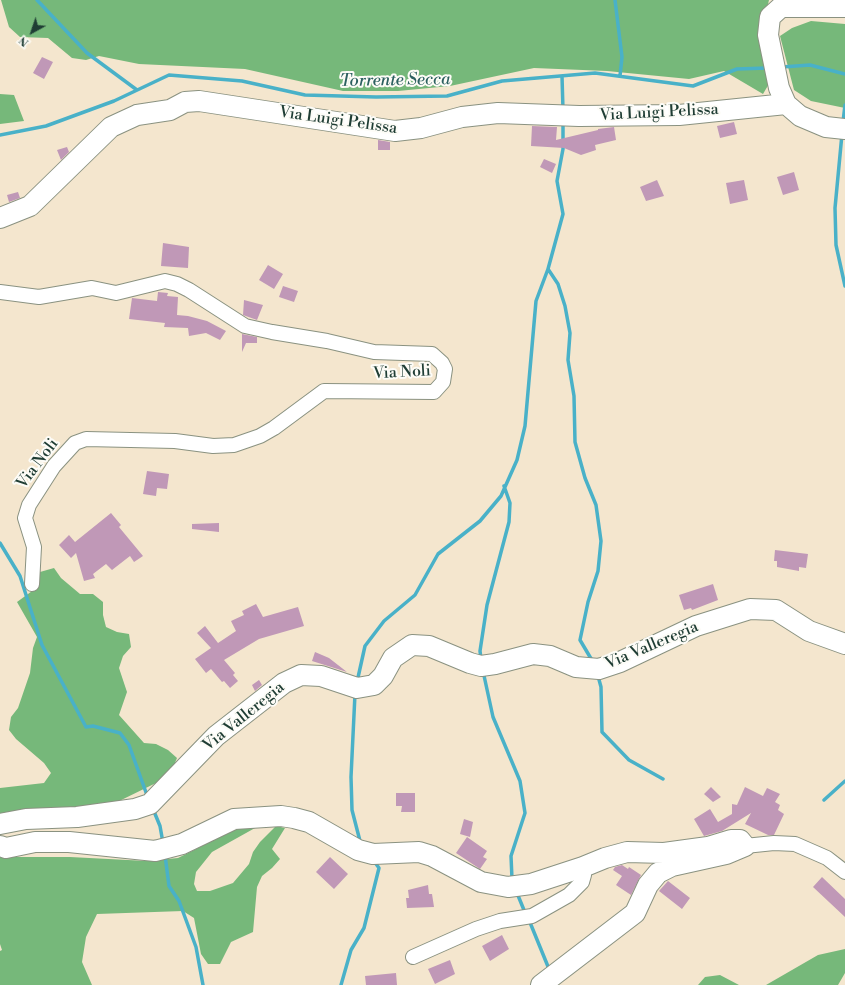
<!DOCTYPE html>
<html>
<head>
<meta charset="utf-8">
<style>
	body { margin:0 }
	#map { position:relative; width:845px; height:985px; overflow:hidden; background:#f4e6ce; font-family:"Libre Bodoni",serif }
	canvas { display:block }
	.north { position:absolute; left:12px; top:12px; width:40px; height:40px; -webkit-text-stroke:3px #fdfcf7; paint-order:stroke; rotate:220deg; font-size:11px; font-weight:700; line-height:16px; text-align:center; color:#1f3d34 }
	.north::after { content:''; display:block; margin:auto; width:14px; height:18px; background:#1f3d34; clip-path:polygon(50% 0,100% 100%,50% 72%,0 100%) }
</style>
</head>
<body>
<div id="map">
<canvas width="845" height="985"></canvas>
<div class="north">N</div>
</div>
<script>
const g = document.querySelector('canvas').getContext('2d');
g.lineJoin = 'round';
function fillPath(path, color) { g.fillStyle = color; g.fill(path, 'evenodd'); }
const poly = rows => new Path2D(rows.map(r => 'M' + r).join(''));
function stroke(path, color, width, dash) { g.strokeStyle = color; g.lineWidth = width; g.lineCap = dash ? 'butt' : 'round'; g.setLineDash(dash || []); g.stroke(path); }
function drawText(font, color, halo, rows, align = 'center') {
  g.font = font + ' "Libre Bodoni",serif'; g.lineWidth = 4; g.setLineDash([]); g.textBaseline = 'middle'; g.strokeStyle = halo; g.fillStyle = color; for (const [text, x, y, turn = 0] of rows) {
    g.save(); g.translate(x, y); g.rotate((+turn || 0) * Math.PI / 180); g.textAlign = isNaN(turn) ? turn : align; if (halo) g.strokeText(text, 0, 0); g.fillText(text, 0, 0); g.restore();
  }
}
fillPath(poly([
	[1,0,769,0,762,29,770,82,763,94,724,71,689,79,607,71,534,68,450,86,398,91,343,91,245,69,139,64,99,56,86,60,72,58,48,38,20,37,9,27],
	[811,21,845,24,845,108,811,101,794,90,780,36,792,28],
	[0,94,14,95,24,121,0,124],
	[54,568,61,578,80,594,93,594,103,602,103,615,106,627,117,632,129,634,131,647,123,656,119,668,127,692,119,715,144,743,156,744,168,750,177,758,174,765,156,783,109,806,0,816,0,788,44,783,51,773,44,763,16,739,9,730,11,717,18,708,30,673,33,648,37,637,17,602,39,586,40,572],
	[250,822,255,828,212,852,196,872,194,884,197,891,210,891,233,883,249,864,253,852,260,842,276,826,285,828,272,849,280,859,272,868,262,876,257,887,253,932,231,942,220,964,208,964,201,954,194,918,183,911,97,914,86,937,82,962,92,985,0,985,0,951,2,950,0,944,0,857,70,857,147,861,178,858],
	[845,949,845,973,838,985,766,985,818,955],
	[720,975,739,985,698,985,705,977]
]), '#76b87a');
stroke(poly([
	[37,0,87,53,137,90],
	[615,0,622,57,620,76],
	[782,67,810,65,845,74],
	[562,76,563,110],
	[843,122,845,105],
	[842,134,835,208,836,245,845,286],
	[0,135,46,126,114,101,169,75,242,81,305,95,376,97,447,96,502,81,595,73,693,86,737,69,767,68],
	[548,269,558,284,565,306,570,333,568,360,574,396,575,442,585,478,596,505,601,541,598,571,588,602,580,640,593,662],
	[0,543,20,576,42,645,86,727,93,726,120,733,129,745,148,798],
	[481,659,480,651,487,605,509,522,510,503,504,486],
	[483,671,493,717,520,781,525,813,511,856,512,879],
	[598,676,601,687,602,732,629,760,663,779],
	[357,682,365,646,384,621,415,595,438,554,480,521,501,496,517,460,525,426,536,301,548,269,563,214,557,181,563,149,563,122],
	[355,694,351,777,352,810,360,841],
	[824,800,845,781],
	[153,809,160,826,163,843],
	[165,855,169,886,179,901,196,947,203,985],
	[517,893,526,915],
	[529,920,549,969],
	[341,985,351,950,364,928,379,868,374,861]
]), '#49b1c8', 3.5);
fillPath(poly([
	[42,57,53,62,44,79,33,73],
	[734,122,737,134,720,138,717,126],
	[532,126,557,127,556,140,598,130,598,129,614,127,616,140,595,145,596,150,581,155,564,148,531,146],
	[378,140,390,142,390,150,378,150],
	[67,147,69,152,61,160,57,150],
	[544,159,556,164,552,173,540,167],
	[794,172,799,190,783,195,777,177],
	[657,180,664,196,646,201,640,187],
	[744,180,748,200,730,204,726,183],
	[18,192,20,198,9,202,7,195],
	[163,243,189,247,188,268,161,266],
	[268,265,283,274,274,289,259,280],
	[283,286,298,291,294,302,279,297],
	[158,292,168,293,167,296,178,297,177,315,188,316,207,321,226,331,220,340,206,333,189,336,188,328,164,327,165,323,129,319,132,298,157,301],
	[244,300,263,305,257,320,243,315],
	[242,334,257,337,257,343,246,343,242,352],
	[147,471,169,474,167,489,157,488,156,496,143,494],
	[111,513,121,525,119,527,143,556,134,562,130,556,112,570,106,564,93,574,95,578,84,581,76,553,71,558,59,545,69,535,75,542],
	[219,523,219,532,192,529,192,524],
	[775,550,808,554,806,568,799,567,799,571,777,567,777,561,774,561],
	[713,584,718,600,692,610,691,608,684,610,679,595],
	[256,604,263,617,298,607,304,626,259,639,224,660,235,673,233,675,238,681,230,688,224,681,222,682,211,669,206,673,195,659,211,648,197,633,205,626,218,643,236,631,231,621,244,615,242,611],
	[315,652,329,658,347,672,312,661],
	[259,680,262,685,255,691,252,685],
	[711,787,721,797,713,802,704,794],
	[745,787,763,796,767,788,780,794,775,802,780,805,778,810,784,814,774,835,768,835,745,824,751,813,722,831,704,836,694,819,710,809,718,822,732,814,732,804,737,805],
	[396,793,415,793,415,812,401,812,402,806,396,806],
	[464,819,473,822,470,837,460,834],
	[467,837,487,851,483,857,487,859,480,869,456,853],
	[330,857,348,874,334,889,316,872],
	[622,865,628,869,629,867,641,875,631,895,616,885,622,876,613,870,615,867],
	[822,877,845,899,845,917,813,887],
	[668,881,690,898,682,909,659,891],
	[428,885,429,894,432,894,434,907,407,908,406,898,409,898,408,890],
	[502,935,509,949,490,961,482,946],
	[450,960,455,974,435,984,428,969],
	[396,973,397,985,366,985,365,976]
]), '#c098b7');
const street = poly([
	[0,292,39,297,92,288,116,293,165,281,177,284,189,290,245,326,272,332,327,341,374,352,432,354,442,363,445,369,443,382,434,392,324,391,274,428,260,436,234,445,213,446,175,441,86,439,75,443,54,466,29,505,25,518,34,547,32,584],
	[745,846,774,843,795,844,827,858,845,872],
	[413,957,476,929,500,921,532,916,569,895,582,882,584,875,583,867]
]);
const secondary = poly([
	[845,7,781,7,770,17,768,35,779,88,786,104,800,116,826,127,845,129],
	[0,218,30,206,111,127,137,115,170,110,185,102,199,101,395,131,421,128,462,117,498,113,579,116,679,115,786,104],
	[0,824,26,819,77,817,135,809,150,804,216,736,284,683,301,675,321,676,357,688,374,685,383,676,393,658,412,645,429,646,470,663,481,666,495,664,533,654,550,656,576,667,599,669,620,662,696,626,750,609,776,610,809,631,845,644],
	[0,846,6,848,35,842,69,842,155,851,182,844,234,819,281,816,294,818,309,822,358,850,373,854,419,852,432,856,481,882,508,887,531,884,583,867,605,858,627,852,664,853,708,847,731,840,740,840,745,846,726,854,672,866,658,873,648,885,635,913,541,985]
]);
stroke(street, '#8a9281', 16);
stroke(secondary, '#8a9281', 22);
stroke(street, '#fff', 14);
stroke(secondary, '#fff', 20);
drawText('16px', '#1f3d34', '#fdfcf7', [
	["Via Luigi Pelissa",659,113,-3],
	["Via Luigi Pelissa",338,121,8],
	["Via Noli",402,373,-3],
	["Via Noli",38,464,-53],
	["Via Valleregia",652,646,-23],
	["Via Valleregia",244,717,-39]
]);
drawText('italic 17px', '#2c6060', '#fdfcf7', [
	["Torrente Secca",395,81,-1]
]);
</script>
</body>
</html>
